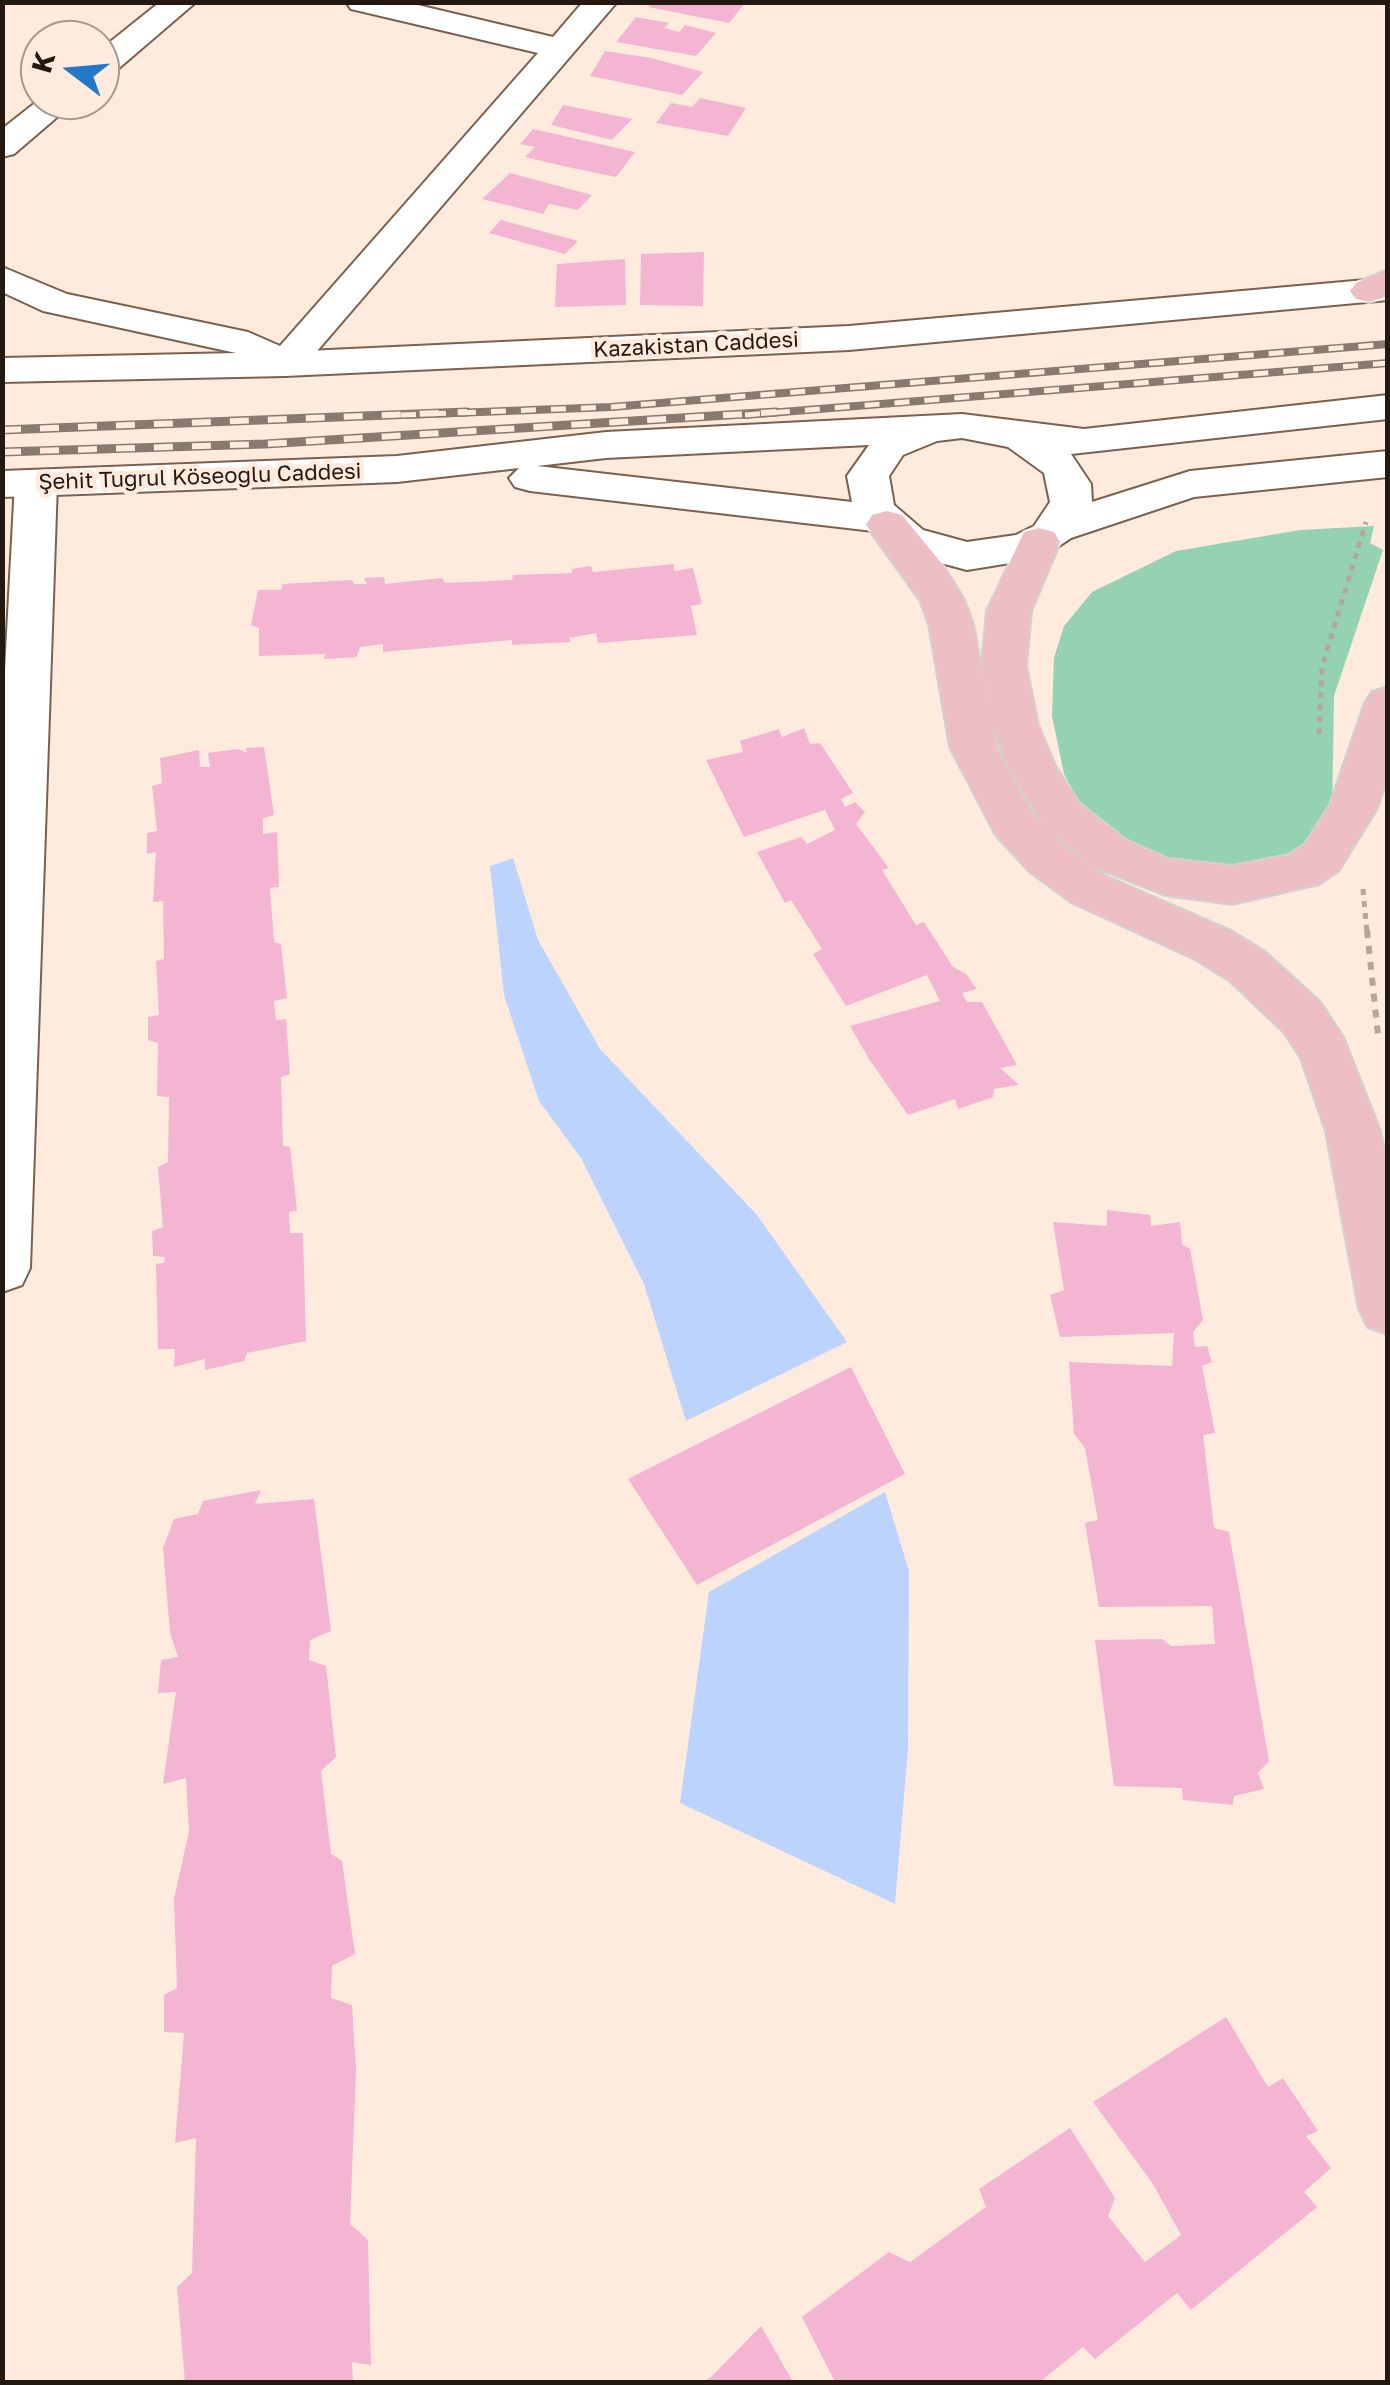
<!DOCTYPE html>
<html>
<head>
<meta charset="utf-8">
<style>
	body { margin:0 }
	#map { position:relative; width:1390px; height:2385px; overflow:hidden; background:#feebde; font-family:"Golos Text",sans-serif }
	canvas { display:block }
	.frame { position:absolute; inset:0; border:5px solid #241911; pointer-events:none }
	.north { position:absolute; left:20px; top:20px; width:100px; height:100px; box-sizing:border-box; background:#feebde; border:2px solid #a7978c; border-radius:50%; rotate:286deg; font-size:28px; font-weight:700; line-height:40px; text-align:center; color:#241911 }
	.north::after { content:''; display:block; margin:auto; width:35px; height:45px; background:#2279c7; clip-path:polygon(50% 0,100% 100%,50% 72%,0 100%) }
</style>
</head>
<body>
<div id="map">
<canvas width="1390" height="2385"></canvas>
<div class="frame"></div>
<div class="north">K</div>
</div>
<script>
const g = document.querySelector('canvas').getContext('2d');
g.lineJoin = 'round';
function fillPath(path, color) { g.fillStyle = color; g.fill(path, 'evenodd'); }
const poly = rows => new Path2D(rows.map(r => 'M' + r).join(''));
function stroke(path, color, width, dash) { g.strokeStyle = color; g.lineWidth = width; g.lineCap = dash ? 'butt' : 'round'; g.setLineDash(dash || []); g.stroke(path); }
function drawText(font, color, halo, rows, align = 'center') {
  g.font = font + ' "Golos Text",sans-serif'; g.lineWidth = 9; g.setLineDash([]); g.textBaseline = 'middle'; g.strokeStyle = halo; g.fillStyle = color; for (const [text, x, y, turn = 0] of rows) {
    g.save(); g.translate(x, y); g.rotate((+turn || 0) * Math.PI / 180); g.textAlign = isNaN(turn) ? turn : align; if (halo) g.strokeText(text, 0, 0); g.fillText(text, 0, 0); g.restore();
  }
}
fillPath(poly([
	[1374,526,1370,543,1383,550,1334,696,1332,819,1312,853,1231,888,1096,833,1064,774,1052,716,1054,658,1064,626,1092,592,1176,551,1300,530]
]), '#94d2b2');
fillPath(poly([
	[513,858,538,940,600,1049,757,1215,847,1342,686,1421,644,1284,581,1158,539,1101,504,995,490,866],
	[885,1492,909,1571,908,1749,895,1904,680,1803,709,1592]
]), '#bcd3fd');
fillPath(poly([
	[652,2,746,2,729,23,648,7],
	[636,17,669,23,664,28,679,32,685,25,716,33,696,56,616,42],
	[605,51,651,58,703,72,682,95,590,76],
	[700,98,746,108,728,136,656,123,671,103,692,107],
	[563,105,632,119,612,140,551,125],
	[533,129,635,152,616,177,563,166,525,157,535,147,520,144],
	[510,173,592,195,578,210,549,204,543,214,482,199],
	[501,220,578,241,565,254,489,233],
	[704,252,703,306,640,305,641,254],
	[625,259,626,305,555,307,557,264],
	[674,564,674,571,693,568,702,604,691,606,697,635,598,643,596,633,569,638,571,642,512,645,512,640,383,652,383,644,360,647,357,657,324,659,325,654,259,656,259,628,251,625,258,590,281,590,282,584,352,580,354,584,367,584,364,578,384,577,385,584,442,578,445,583,512,580,513,575,572,573,572,569,591,566,593,572],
	[804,728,810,744,820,743,853,793,841,799,845,807,855,802,865,812,856,824,889,868,882,870,916,925,924,922,953,967,966,974,977,989,962,993,967,1002,982,1002,1017,1065,1000,1068,1019,1085,994,1089,993,1097,958,1109,955,1099,908,1115,869,1059,850,1026,940,1001,927,975,846,1006,813,954,822,949,791,900,785,903,757,852,801,837,807,844,835,830,825,810,744,837,706,760,743,752,740,741,779,729,782,737],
	[264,747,274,815,263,818,263,834,277,832,279,887,270,888,274,942,281,944,287,998,274,1001,276,1020,286,1019,290,1074,281,1077,283,1146,290,1147,297,1211,289,1212,290,1233,303,1233,306,1341,247,1353,244,1361,205,1370,205,1359,174,1367,175,1349,158,1349,156,1264,164,1263,165,1257,153,1256,152,1231,163,1227,158,1167,168,1162,169,1097,157,1096,158,1043,148,1040,148,1017,159,1015,156,961,164,959,163,901,153,902,156,852,147,854,147,833,157,831,152,786,162,783,160,758,199,750,200,767,210,767,208,753,238,749,247,753,246,748],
	[1107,1210,1150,1215,1151,1226,1180,1222,1182,1244,1190,1249,1203,1320,1193,1332,1195,1347,1207,1346,1212,1362,1202,1366,1215,1433,1203,1435,1214,1528,1229,1532,1269,1761,1258,1773,1264,1789,1234,1796,1233,1805,1183,1800,1182,1788,1114,1786,1095,1640,1162,1639,1171,1646,1215,1644,1212,1606,1099,1607,1085,1523,1098,1520,1085,1448,1074,1434,1069,1362,1172,1366,1174,1333,1060,1337,1050,1295,1064,1290,1053,1222,1107,1226],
	[851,1367,905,1474,697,1585,628,1479],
	[261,1490,255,1504,314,1499,331,1631,310,1640,309,1660,326,1666,336,1757,321,1771,331,1854,342,1861,355,1954,332,1966,331,1998,352,2005,356,2070,350,2224,368,2240,371,2365,352,2362,353,2382,185,2382,177,2287,192,2273,196,2138,175,2143,184,2033,164,2032,164,1995,177,1988,174,1899,189,1831,186,1778,163,1784,176,1692,158,1693,161,1660,178,1657,170,1633,163,1548,174,1519,198,1514,203,1501],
	[1226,2017,1268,2087,1283,2078,1318,2131,1306,2136,1331,2168,1304,2192,1317,2207,1191,2310,1177,2293,1095,2359,1083,2347,1040,2382,835,2382,802,2317,889,2252,910,2262,986,2207,979,2189,1070,2128,1115,2198,1108,2216,1145,2262,1181,2235,1153,2184,1093,2102],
	[761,2326,793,2382,703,2382,711,2377]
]), '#f3b5d2');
const minor = poly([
	[160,2,196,2,112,74,100,77,100,50,160,2],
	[346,2,405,2,553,37,583,2,617,2,299,372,285,376,236,353,43,311,2,292,2,267,67,294,248,332,280,346,538,53,351,9,346,2],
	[40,99,77,100,14,154,2,157,2,129,40,99],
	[36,470,51,474,57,483,30,1268,22,1285,2,1292,2,726,15,483,21,474,36,470]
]);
const secondary = poly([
	[1388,278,1388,300,849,350,285,376,2,382,2,358,285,352,849,326,1388,278],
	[1388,395,1388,419,1071,454,1091,484,1092,502,1190,471,1388,451,1388,477,1194,497,1071,538,1041,558,967,570,893,550,873,531,530,491,515,487,509,478,519,468,397,482,2,497,2,471,397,456,606,432,962,414,1084,429,1388,395],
	[962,438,1008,447,1044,473,1050,502,1034,526,1016,535,967,542,923,530,894,505,889,476,903,455,937,441,962,438],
	[869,445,847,476,852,502,537,466,606,458,869,445]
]);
const primary = poly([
	[1388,270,1388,296,1369,302,1356,299,1350,291,1356,283,1388,270],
	[887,511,902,515,942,564,964,600,973,624,991,722,982,666,987,611,1024,532,1039,528,1054,532,1060,542,1031,611,1026,666,1038,725,1055,766,1080,804,1126,840,1168,859,1232,866,1289,855,1305,844,1330,805,1365,703,1372,692,1388,687,1388,775,1377,808,1339,870,1319,884,1232,904,1165,895,1092,866,1051,832,1063,845,1105,876,1231,931,1265,952,1320,1002,1343,1037,1380,1131,1388,1168,1388,1334,1368,1327,1359,1309,1326,1131,1301,1058,1284,1032,1229,980,1195,959,1071,902,1029,871,996,835,950,747,929,624,920,600,866,525,872,515,887,511],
	[992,725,1010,770,1044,825,1031,811,996,747,992,725]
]);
stroke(minor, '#7b614d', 4);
stroke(secondary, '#7b614d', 4);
stroke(primary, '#d3d1cf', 4);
stroke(poly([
	[1319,734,1322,667,1366,522],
	[1363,889,1367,932]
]), '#b5a59a', 5, [6, 6]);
stroke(poly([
	[1367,930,1378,1035]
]), '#b5a59a', 6, [8, 8]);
fillPath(minor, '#fff');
fillPath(secondary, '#fff');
fillPath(primary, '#edbfc5');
const railFar1 = poly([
	[401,415,611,407,1388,344],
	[745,415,1388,363]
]);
const rail = poly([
	[2,430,467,412],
	[2,452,265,444,776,412]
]);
stroke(railFar1, '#887a6f', 8);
stroke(rail, '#887a6f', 9);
stroke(railFar1, '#feebde', 5, [15]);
stroke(rail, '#feebde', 6, [19]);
drawText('22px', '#241911', '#feebde', [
	["Kazakistan Caddesi",696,345,-3],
	["Şehit Tuğrul Köseoğlu Caddesi",200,477,-2]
]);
</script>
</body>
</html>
